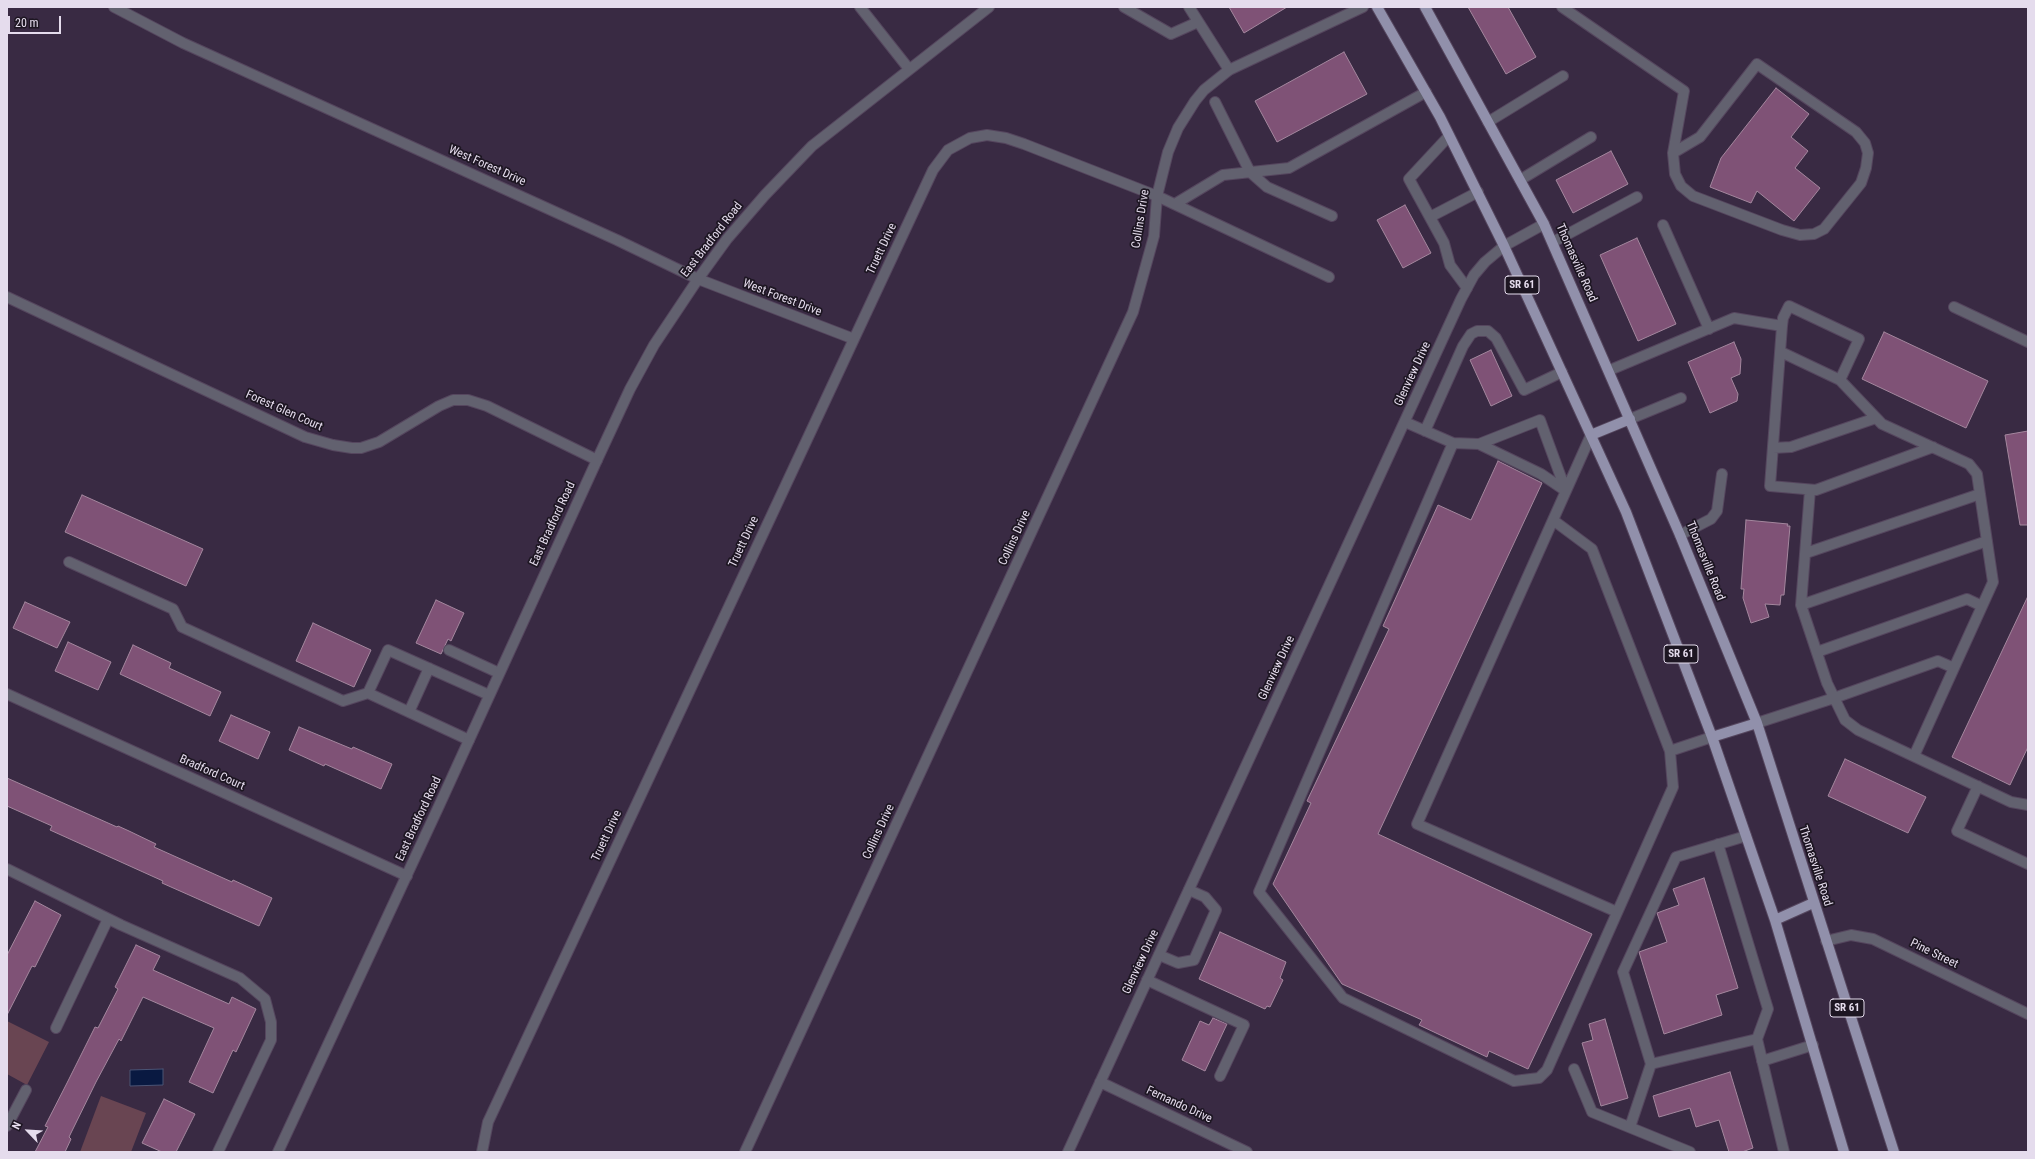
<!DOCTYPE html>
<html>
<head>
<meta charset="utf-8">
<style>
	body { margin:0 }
	#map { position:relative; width:2035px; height:1159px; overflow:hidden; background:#392a43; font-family:"Roboto Condensed",sans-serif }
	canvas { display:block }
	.frame { position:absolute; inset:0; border:8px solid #e5dced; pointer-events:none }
	.north { position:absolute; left:8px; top:1111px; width:40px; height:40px; -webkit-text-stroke:3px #1d1622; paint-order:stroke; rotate:295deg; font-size:11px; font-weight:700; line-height:16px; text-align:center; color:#e5dced }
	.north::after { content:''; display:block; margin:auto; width:14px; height:18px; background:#e5dced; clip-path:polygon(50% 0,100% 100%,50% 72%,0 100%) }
	.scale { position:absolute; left:8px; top:16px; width:53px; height:18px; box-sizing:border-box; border:2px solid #e5dced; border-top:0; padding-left:5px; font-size:12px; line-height:14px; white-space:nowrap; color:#e5dced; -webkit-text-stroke:3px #1d1622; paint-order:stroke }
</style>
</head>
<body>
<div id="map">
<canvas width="2035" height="1159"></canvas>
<div class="frame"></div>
<div class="north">N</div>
<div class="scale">20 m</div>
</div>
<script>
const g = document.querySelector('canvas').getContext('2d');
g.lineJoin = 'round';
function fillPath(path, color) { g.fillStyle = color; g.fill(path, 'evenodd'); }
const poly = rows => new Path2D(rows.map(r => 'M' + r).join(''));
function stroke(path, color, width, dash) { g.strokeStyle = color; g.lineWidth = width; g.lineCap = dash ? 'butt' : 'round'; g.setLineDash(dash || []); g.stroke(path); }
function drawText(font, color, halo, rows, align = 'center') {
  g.font = font + ' "Roboto Condensed",sans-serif'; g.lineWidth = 3.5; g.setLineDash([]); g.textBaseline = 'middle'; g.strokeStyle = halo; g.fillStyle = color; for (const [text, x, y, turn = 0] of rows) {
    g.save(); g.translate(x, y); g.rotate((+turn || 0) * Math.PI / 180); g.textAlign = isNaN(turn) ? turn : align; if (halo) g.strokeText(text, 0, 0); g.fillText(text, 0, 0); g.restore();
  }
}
fillPath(poly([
	[7,1021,49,1042,27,1085,7,1074],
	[101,1096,146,1113,131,1152,80,1152]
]), '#694552');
const water = poly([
	[163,1069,163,1085,130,1086,130,1070,163,1069]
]);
fillPath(water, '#091941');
stroke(water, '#4b5475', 1);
const building = poly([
	[1229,7,1287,7,1244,33,1229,7],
	[1468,7,1508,7,1536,57,1506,74,1468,7],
	[1344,52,1367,94,1277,142,1255,101,1344,52],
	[1776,88,1809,114,1791,137,1808,151,1795,168,1820,188,1794,221,1757,191,1751,203,1710,187,1721,158,1776,88],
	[1611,151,1628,184,1573,213,1556,180,1611,151],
	[1405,205,1431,253,1403,268,1377,220,1405,205],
	[1637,238,1676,324,1638,341,1600,255,1637,238],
	[1884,332,1988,381,1966,428,1862,379,1884,332],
	[1734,342,1741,359,1740,374,1731,378,1738,394,1737,401,1710,413,1688,362,1734,342],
	[1491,350,1512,396,1491,406,1470,360,1491,350],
	[2028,431,2028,525,2020,525,2005,435,2028,431],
	[1498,461,1542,483,1378,834,1592,934,1528,1069,1489,1051,1487,1057,1419,1025,1422,1020,1342,984,1273,884,1311,803,1307,801,1389,629,1383,626,1438,505,1471,520,1498,461],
	[82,495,203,549,186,586,65,532,82,495],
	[1746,520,1788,524,1787,526,1790,526,1784,595,1781,595,1780,605,1765,604,1769,617,1751,623,1743,598,1744,589,1741,589,1746,520],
	[2028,596,2028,747,2010,785,1952,757,2028,596],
	[436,600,464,613,451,641,448,639,441,654,416,643,436,600],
	[25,602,70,622,57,648,13,628,25,602],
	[313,623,371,650,354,687,296,661,313,623],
	[68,642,111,662,98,690,55,671,68,642],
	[133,645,171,663,169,668,221,692,210,716,120,674,133,645],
	[231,715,270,732,258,759,219,741,231,715],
	[299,727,352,749,353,747,392,764,381,789,325,764,324,766,289,750,299,727],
	[1845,759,1926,797,1908,833,1828,796,1845,759],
	[7,778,117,827,118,826,129,831,156,844,154,847,232,882,233,880,272,898,259,926,162,883,163,881,50,830,52,826,7,806,7,778],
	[1704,878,1738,988,1716,995,1722,1015,1664,1034,1639,952,1667,942,1657,913,1679,905,1673,889,1704,878],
	[35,901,61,915,35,967,32,966,7,1015,7,955,35,901],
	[1220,932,1286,962,1280,978,1283,980,1270,1007,1267,1006,1265,1009,1199,979,1220,932],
	[136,945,160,956,153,970,229,1004,232,997,256,1009,236,1052,233,1050,213,1093,189,1082,214,1028,143,997,121,1041,119,1039,96,1082,69,1137,71,1139,65,1152,35,1152,48,1127,45,1126,67,1083,95,1027,98,1028,118,989,115,987,136,945],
	[1213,1018,1227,1024,1205,1071,1182,1060,1200,1021,1209,1025,1213,1018],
	[1605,1019,1628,1098,1601,1106,1582,1043,1593,1040,1589,1024,1605,1019],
	[1730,1072,1753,1148,1742,1152,1729,1152,1719,1120,1696,1127,1690,1108,1659,1117,1653,1096,1730,1072],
	[164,1099,195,1114,176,1152,162,1152,142,1143,164,1099]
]);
fillPath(building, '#7f5276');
stroke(building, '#a4879e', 1);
const service = poly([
	[1124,7,1171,34,1198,22],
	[1189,7,1229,70],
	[1562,7,1684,91,1673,153,1675,174,1681,186,1693,196,1782,230,1800,235,1814,234,1824,229,1861,183,1866,168,1868,153,1865,143,1856,132,1757,64,1700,137,1673,153],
	[1215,102,1250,172,1267,187,1332,216],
	[1488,122,1563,76],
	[1449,136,1409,179,1444,243,1450,265,1467,288],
	[1520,180,1591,137],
	[1157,196,1329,277],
	[1175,204,1223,175,1289,168,1426,92],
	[1430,217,1478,192],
	[1663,225,1709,329],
	[1553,242,1637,197],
	[1781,352,1840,380,1882,424,1969,464,1977,474,1993,582,1914,756],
	[1610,370,1734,318,1782,326],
	[1840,380,1859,339,1789,306,1783,318,1782,326,1770,486,1816,490,1933,447],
	[1630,419,1681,398],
	[1405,422,1453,443,1479,444,1540,420,1566,491],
	[1425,431,1463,346,1471,334,1477,331,1488,331,1496,338,1524,390,1562,372],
	[1591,435,1417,824,1617,912],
	[1453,443,1259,892,1343,998,1514,1081,1539,1078,1547,1070,1673,787,1670,751,1592,549,1553,520],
	[1479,444,1541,474,1566,491],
	[1773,448,1791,447,1876,418],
	[1810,490,1801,605,1827,683,1845,720,1858,730,2011,802,2028,805],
	[1680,535,1711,519,1717,511,1722,474],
	[1806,553,1980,494],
	[69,562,173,609,182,627,343,701,368,693,469,740],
	[1801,605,1987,541],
	[449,650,499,673],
	[1817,652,1967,599,1982,606],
	[368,693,388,650,489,695],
	[409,712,429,668],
	[1757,723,1834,698,1938,661,1954,668],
	[1670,751,1712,737],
	[1978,786,1957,831,2028,864],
	[1746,836,1676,857,1623,972,1651,1064,1757,1039],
	[1718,844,1768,1009,1757,1039,1784,1152],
	[7,869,121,925,240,978,265,999,271,1022,271,1040,218,1152],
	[1159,955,1178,963,1194,960,1216,910,1205,897,1189,890],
	[1147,980,1244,1025,1220,1076],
	[56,1028,108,919],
	[1762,1061,1813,1045],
	[1574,1069,1592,1112,1690,1152],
	[7,1126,26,1090],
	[1630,1127,1651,1064]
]);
const minor = poly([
	[114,7,183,43,617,240,698,279,854,339],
	[860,7,909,69],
	[7,297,305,437,333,445,352,448,361,448,379,442,439,406,453,400,468,400,487,406,597,460],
	[1954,307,2028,342],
	[7,694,407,876],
	[1826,941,1851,935,1873,939,2028,1014],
	[1100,1082,1247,1152],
	[482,1152,488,1122,933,170,948,150,970,138,987,135,1006,138,1024,144,1157,196],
	[745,1152,1133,312,1154,236,1157,196,1168,152,1178,128,1195,101,1204,90,1229,70,1363,7],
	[1068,1152,1461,299,1474,275,1485,262,1504,246,1544,224]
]);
const tertiary = poly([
	[278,1152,438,808,597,460,630,389,654,345,698,279,727,239,765,195,812,146,989,7]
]);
const primary = poly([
	[1377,7,1440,117,1504,246,1626,512,1712,737,1775,920,1844,1152],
	[1425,7,1544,224,1680,535,1757,723,1894,1152],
	[1591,435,1630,419],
	[1712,737,1757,723],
	[1775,920,1813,903]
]);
stroke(service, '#55465e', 12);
stroke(minor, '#55465e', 12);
stroke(tertiary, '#55465e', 12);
stroke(primary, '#55465e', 12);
stroke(service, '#62616f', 10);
stroke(minor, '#62616f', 10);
stroke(tertiary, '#62616f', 10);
stroke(primary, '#9190ab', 10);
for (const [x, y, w] of [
	[1522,285,34],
	[1681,654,34],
	[1847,1008,34]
]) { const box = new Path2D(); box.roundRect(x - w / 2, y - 9, w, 18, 3); g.fillStyle = '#1d1622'; g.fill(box); stroke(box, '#e5dced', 1); }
drawText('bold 11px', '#e5dced', null, [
	["SR 61",1522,285],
	["SR 61",1681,654],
	["SR 61",1847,1008]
]);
drawText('12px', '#e5dced', '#1d1622', [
	["West Forest Drive",487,166,24],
	["Collins Drive",1141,219,-81],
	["East Bradford Road",712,240,-52],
	["Truett Drive",882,249,-65],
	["Thomasville Road",1576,263,66],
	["West Forest Drive",782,298,21],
	["Glenview Drive",1413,374,-65],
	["Forest Glen Court",284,411,24],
	["East Bradford Road",553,524,-65],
	["Collins Drive",1015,538,-65],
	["Truett Drive",744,542,-65],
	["Thomasville Road",1705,561,68],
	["Glenview Drive",1277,668,-65],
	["Bradford Court",212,773,24],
	["East Bradford Road",419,819,-65],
	["Collins Drive",879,832,-65],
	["Truett Drive",607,836,-65],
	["Thomasville Road",1815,866,72],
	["Pine Street",1934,954,26],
	["Glenview Drive",1141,962,-65],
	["Fernando Drive",1179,1105,25]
]);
</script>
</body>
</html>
